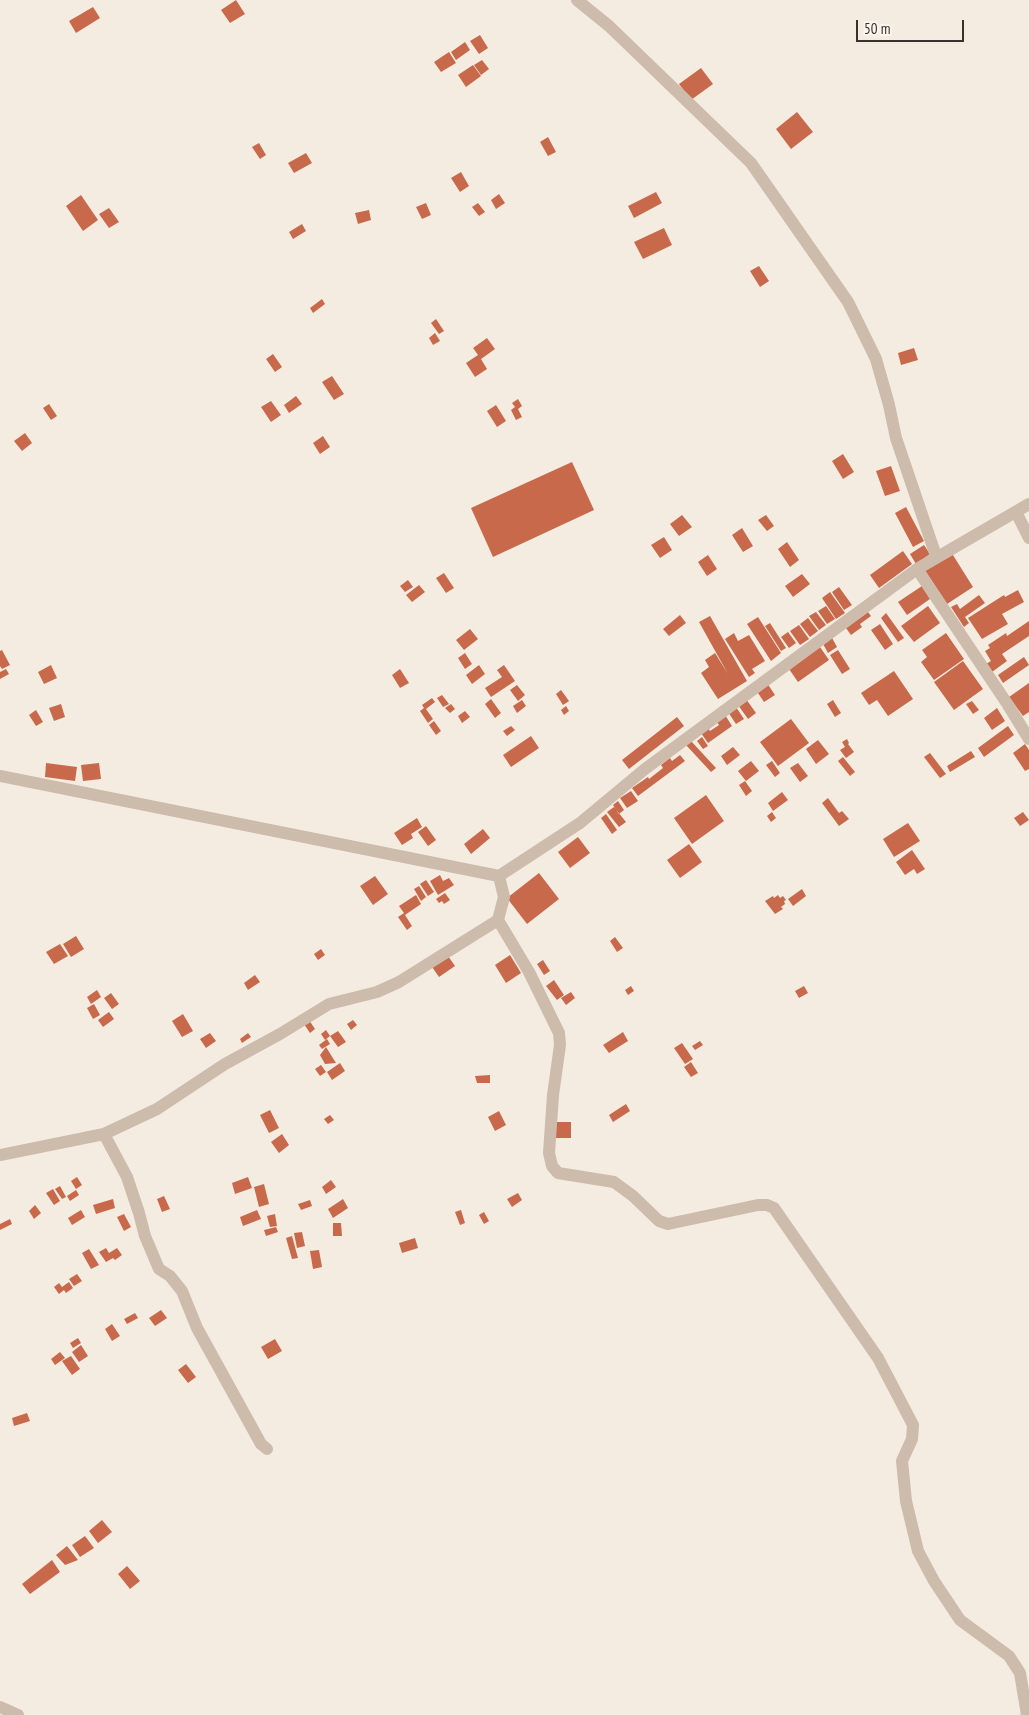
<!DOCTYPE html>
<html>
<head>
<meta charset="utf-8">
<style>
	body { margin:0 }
	#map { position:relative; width:1029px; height:1715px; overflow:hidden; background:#f4ebe1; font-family:"PT Sans Narrow",sans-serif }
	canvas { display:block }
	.scale { position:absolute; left:856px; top:20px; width:108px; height:22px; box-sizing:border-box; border:2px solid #3b302b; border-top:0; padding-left:6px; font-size:15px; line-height:18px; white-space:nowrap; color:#3b302b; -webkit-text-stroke:4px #fbf5ee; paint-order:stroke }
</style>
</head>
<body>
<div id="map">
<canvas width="1029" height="1715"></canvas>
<div class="scale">50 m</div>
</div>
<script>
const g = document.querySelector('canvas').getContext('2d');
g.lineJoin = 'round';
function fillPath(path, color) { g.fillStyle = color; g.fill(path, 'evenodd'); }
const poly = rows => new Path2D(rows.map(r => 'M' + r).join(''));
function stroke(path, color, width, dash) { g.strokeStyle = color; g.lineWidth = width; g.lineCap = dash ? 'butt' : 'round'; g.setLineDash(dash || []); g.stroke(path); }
fillPath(poly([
	[236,0,245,14,230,23,221,10],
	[93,7,100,18,76,33,69,21],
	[480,35,488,48,479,54,470,41],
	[465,42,470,50,456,60,451,52],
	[449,52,456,63,441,72,434,62],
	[482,60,489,69,481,75,474,65],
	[473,65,481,76,466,87,458,75],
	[701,68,713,84,691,100,679,84],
	[797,112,813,132,791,149,776,129],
	[548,137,556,152,548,156,540,142],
	[259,143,266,155,260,159,252,147],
	[306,153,312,163,294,173,288,163],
	[461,172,469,186,460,192,451,178],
	[656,192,662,203,634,218,628,206],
	[499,194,505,203,496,209,491,200],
	[81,195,98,220,83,231,66,206],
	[426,203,431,215,422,219,416,207],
	[478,203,485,212,479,216,472,207],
	[109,208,119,222,109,228,99,214],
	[369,210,371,220,358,224,355,213],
	[302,224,306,231,293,239,289,232],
	[664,228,672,245,643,259,634,242],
	[759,266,769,281,760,287,750,271],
	[322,299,325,304,313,313,310,308],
	[436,319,444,331,439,334,431,323],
	[435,333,440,341,433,345,429,338],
	[487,338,495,349,481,359,487,369,475,377,466,363,478,355,473,348],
	[914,348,918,360,901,365,898,353],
	[273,354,282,367,275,372,266,359],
	[332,376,344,394,334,400,322,382],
	[296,396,302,404,289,413,284,405],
	[518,399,522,406,518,409,522,417,516,420,511,410,515,407,512,403],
	[271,401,281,415,271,422,261,407],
	[49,404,57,416,51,420,43,408],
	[496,405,506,421,497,427,487,411],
	[25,433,32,443,22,451,14,441],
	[323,436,330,447,320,454,313,443],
	[843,454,854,472,843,479,832,461],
	[572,462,594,510,493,557,471,508],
	[891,466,900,491,885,496,876,471],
	[906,507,924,541,913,547,895,513],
	[682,515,692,527,679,536,670,524],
	[766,515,774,526,767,531,758,520],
	[742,528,753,546,743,552,732,535],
	[664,537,672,550,660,558,651,545],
	[787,542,799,560,790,567,778,549],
	[924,545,930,554,916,564,910,554],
	[903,551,912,564,879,588,870,575],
	[951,552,973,587,947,604,924,569],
	[708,555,717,569,707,576,698,562],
	[444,573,454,588,446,593,436,578],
	[802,574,810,584,793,597,785,586],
	[408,580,413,587,405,592,400,586],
	[419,585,425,592,412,602,406,595],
	[922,586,930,599,907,615,898,602],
	[839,587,852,605,844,610,832,592],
	[1018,590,1024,602,1002,614,1008,624,982,639,968,618,1004,595,1005,597],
	[830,592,845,613,836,619,822,598],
	[979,595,985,603,965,617,969,623,964,627,951,607,957,604,960,609],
	[826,606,835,619,827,624,818,611],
	[928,606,940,623,914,642,901,626],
	[816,612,826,625,819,630,809,616],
	[868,612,871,616,860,624,862,627,851,635,846,628],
	[886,613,904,638,898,642,881,618],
	[680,615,686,623,669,636,663,629],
	[710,616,747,681,718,699,701,673,709,667,705,660,715,653,728,674,699,622],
	[758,617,781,653,771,661,747,624],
	[808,618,818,631,810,637,800,624],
	[1029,621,1029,636,1002,654,1007,661,992,672,986,664,991,661,985,651,990,648,988,645,1006,633,1007,636],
	[770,623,786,648,781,651,765,626],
	[880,624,893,644,885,650,871,630],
	[799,625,809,639,800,645,790,631],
	[470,629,478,639,464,650,456,640],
	[788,632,796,643,789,648,781,637],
	[734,633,738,641,749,635,765,661,752,669,755,673,749,677,725,639],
	[946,633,964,659,934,680,921,662,927,657,922,650],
	[831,636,837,647,828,653,822,642],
	[820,647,829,660,798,682,789,669],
	[2,650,10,665,2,669,0,666,0,651],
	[838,650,850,669,842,674,830,655],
	[465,653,472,664,465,669,458,658],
	[1024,657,1029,665,1003,683,998,675],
	[963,661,983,689,954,710,934,682],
	[51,665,57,678,44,684,38,672],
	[479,665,485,674,472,684,466,675],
	[504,665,515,681,491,697,485,688,502,677,497,670],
	[6,669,9,674,0,679,0,672],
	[400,669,409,683,400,688,392,675],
	[894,671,913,699,888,716,877,700,869,705,861,693],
	[767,683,775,695,764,702,756,690],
	[1029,683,1029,712,1023,716,1009,697],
	[517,685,525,695,518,701,510,690],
	[561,690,569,701,563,705,556,694],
	[442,695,449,704,443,707,437,698],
	[432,698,435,702,426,709,433,719,428,723,420,711,424,708,422,705],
	[491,699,501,713,495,718,485,704],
	[746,699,756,713,748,719,738,705],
	[522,700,526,706,517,713,513,706],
	[833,700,841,713,835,717,827,704],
	[972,701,979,710,973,714,966,704],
	[61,704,65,717,54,721,49,708],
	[451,704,455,709,450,713,445,708],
	[566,706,569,711,564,715,561,710],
	[736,707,744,719,736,724,728,712],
	[997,708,1005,721,992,730,984,718],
	[36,710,43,722,36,726,29,715],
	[465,711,470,717,462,723,458,716],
	[725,715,732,726,708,743,701,733,708,728,710,731,719,725,716,721],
	[677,717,684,726,629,769,622,760],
	[791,719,809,743,778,766,760,742],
	[434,721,441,731,436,735,429,725],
	[511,726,515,730,507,736,503,731],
	[1008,726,1014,735,984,757,978,748],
	[531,736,539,748,511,767,503,755],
	[702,737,708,746,703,749,697,741],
	[847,739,849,743,848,744,854,752,846,758,840,750,845,747,842,742],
	[818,740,829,754,816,764,806,749],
	[691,741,716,768,711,772,686,745],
	[1025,744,1029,750,1029,769,1025,771,1013,753],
	[733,747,740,755,727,765,721,756],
	[971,751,975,757,950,772,947,766],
	[930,753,946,774,940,778,924,757],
	[680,755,685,761,638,796,632,788,648,777,649,779,663,768,661,765,670,758,672,761],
	[843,757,855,772,850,776,838,761],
	[751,761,759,771,746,781,738,771],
	[772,761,780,773,775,777,766,765],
	[46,763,77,767,75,781,45,777],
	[99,763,101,779,83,781,81,765],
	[798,763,808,776,800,782,790,768],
	[745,781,752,791,746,796,739,785],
	[631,791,638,801,627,808,620,798],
	[782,792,788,800,773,811,768,803],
	[706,795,724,821,692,844,674,818],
	[828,798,839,813,842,811,849,819,839,826,822,803],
	[618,801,624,810,619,814,613,805],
	[614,807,626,822,619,827,607,812],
	[772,812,776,818,771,822,767,816],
	[1023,812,1029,820,1020,826,1014,818],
	[606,814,617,830,612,834,601,818],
	[417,818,422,827,411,834,413,838,402,845,394,833],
	[908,823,920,841,894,857,883,839],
	[426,826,436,840,428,846,418,832],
	[483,829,490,838,471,854,464,844],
	[578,837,590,853,570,868,558,852],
	[689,844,702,862,680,878,667,860],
	[912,850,925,869,917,874,914,869,905,875,896,862],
	[539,873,559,899,527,924,507,898],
	[440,875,443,881,449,878,454,885,438,895,430,881],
	[375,876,388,894,373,905,360,886],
	[426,880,434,892,428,896,420,884],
	[419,886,426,897,421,901,414,889],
	[802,889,806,896,793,906,788,899],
	[445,893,450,900,444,904,442,901,439,903,436,899],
	[416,895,421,904,405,915,412,926,407,930,398,917,404,913,399,906],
	[778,895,780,898,783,896,786,900,784,901,785,904,781,907,783,909,775,914,765,901,773,896,774,898],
	[76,936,84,949,71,957,63,944],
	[615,937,623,948,617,952,610,941],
	[60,944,68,956,54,964,46,952],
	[321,949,325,955,318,960,314,954],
	[446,953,455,966,439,977,430,964],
	[510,955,521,973,506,983,495,965],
	[543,960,550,971,544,975,537,964],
	[255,975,260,982,248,990,244,983],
	[554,980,564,995,557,1000,546,986],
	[631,986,634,991,628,995,625,990],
	[804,986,808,993,799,998,795,991],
	[97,990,101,997,91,1004,87,997],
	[571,992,575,998,566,1005,561,998],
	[111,993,119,1004,112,1009,104,998],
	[94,1004,100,1015,93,1019,87,1008],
	[109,1012,114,1019,103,1027,98,1020],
	[183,1014,193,1031,182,1037,172,1021],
	[309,1020,315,1029,310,1033,304,1024],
	[353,1020,357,1025,351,1030,347,1024],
	[326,1030,330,1036,325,1040,321,1034],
	[338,1031,346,1042,338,1047,330,1036],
	[623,1032,628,1041,609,1053,603,1045],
	[210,1033,216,1041,206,1048,200,1039],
	[248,1033,251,1037,242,1043,240,1039],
	[327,1039,330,1044,322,1049,319,1045],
	[700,1041,703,1045,695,1050,692,1046],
	[682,1043,693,1059,685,1064,674,1048],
	[326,1047,336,1063,325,1064,320,1055],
	[691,1062,698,1073,691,1077,684,1067],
	[340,1063,345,1071,332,1080,327,1072],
	[321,1065,326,1072,320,1076,315,1069],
	[490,1075,490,1083,477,1083,475,1076],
	[626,1104,630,1111,613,1122,609,1115],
	[270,1110,279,1128,269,1133,260,1115],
	[499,1111,506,1125,495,1131,488,1117],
	[330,1115,334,1120,328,1124,324,1119],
	[556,1122,571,1122,571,1138,556,1138],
	[282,1134,289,1145,279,1153,271,1142],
	[77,1177,82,1185,76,1189,71,1181],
	[248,1177,252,1188,235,1194,232,1183],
	[331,1180,336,1187,326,1194,322,1187],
	[264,1184,269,1204,259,1207,254,1187],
	[60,1186,66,1197,62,1199,55,1189],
	[53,1189,60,1201,54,1205,46,1193],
	[76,1190,79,1195,70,1201,67,1196],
	[518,1193,522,1200,512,1207,507,1199],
	[164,1196,170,1209,162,1212,157,1199],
	[113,1199,115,1208,96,1214,93,1205],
	[343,1199,348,1208,333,1218,328,1209],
	[310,1200,312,1206,301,1210,298,1204],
	[35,1205,41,1213,34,1219,29,1211],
	[81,1210,85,1217,72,1225,68,1218],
	[257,1210,261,1219,243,1226,240,1217],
	[461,1210,465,1223,460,1225,455,1212],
	[484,1212,489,1221,484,1224,479,1215],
	[124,1214,131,1227,124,1231,117,1217],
	[275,1214,277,1226,270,1227,267,1216],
	[10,1219,12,1224,0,1230,0,1224],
	[333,1223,341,1223,342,1236,333,1236],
	[276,1227,278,1232,266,1236,264,1230],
	[302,1232,305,1246,297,1248,294,1233],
	[292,1236,298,1258,292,1259,286,1238],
	[415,1238,418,1248,402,1253,399,1243],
	[106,1248,109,1253,117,1248,122,1255,115,1260,113,1258,106,1262,99,1252],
	[89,1249,99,1265,91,1269,82,1253],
	[319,1250,322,1267,313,1269,310,1251],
	[77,1274,82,1281,74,1286,69,1279],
	[69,1282,73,1288,66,1293,64,1290,59,1294,54,1287,59,1283,62,1287],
	[161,1310,167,1318,155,1326,149,1318],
	[135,1313,138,1318,127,1324,124,1319],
	[112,1324,120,1336,112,1341,105,1329],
	[78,1338,81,1343,73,1348,70,1343],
	[275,1339,282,1351,268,1359,261,1347],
	[81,1345,88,1356,79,1362,72,1352],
	[60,1352,65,1358,55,1365,51,1359],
	[71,1356,80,1369,72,1375,62,1361],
	[186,1364,196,1377,188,1383,178,1370],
	[27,1413,30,1421,14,1426,12,1418],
	[102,1520,112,1532,98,1543,89,1531],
	[85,1536,94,1548,80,1557,72,1545],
	[67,1546,78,1560,65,1565,56,1555],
	[52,1560,60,1572,30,1594,22,1584],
	[127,1566,140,1581,130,1589,118,1574]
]), '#c8694b');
stroke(poly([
	[577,0,609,26,751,163,848,302,876,359,889,405,896,438,936,556],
	[1016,512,1029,538],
	[917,569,1008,705,1029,739],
	[0,776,499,876,580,823,645,769,917,569,1029,504],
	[498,920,529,972,559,1033,560,1045,553,1095,549,1153,552,1166,558,1173,614,1182,633,1196,659,1221,668,1224,758,1205,767,1205,774,1208,878,1358,913,1425,912,1439,902,1461,906,1501,918,1551,934,1581,960,1620,1009,1656,1020,1673,1027,1715],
	[104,1134,127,1177,139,1213,145,1236,159,1269,170,1276,182,1291,197,1328,261,1444,267,1449],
	[0,1155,104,1134,157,1109,225,1064,280,1034,329,1004,377,992,399,982,498,920,504,897,499,876],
	[0,1707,18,1715]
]), '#cdbbac', 12);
</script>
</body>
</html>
